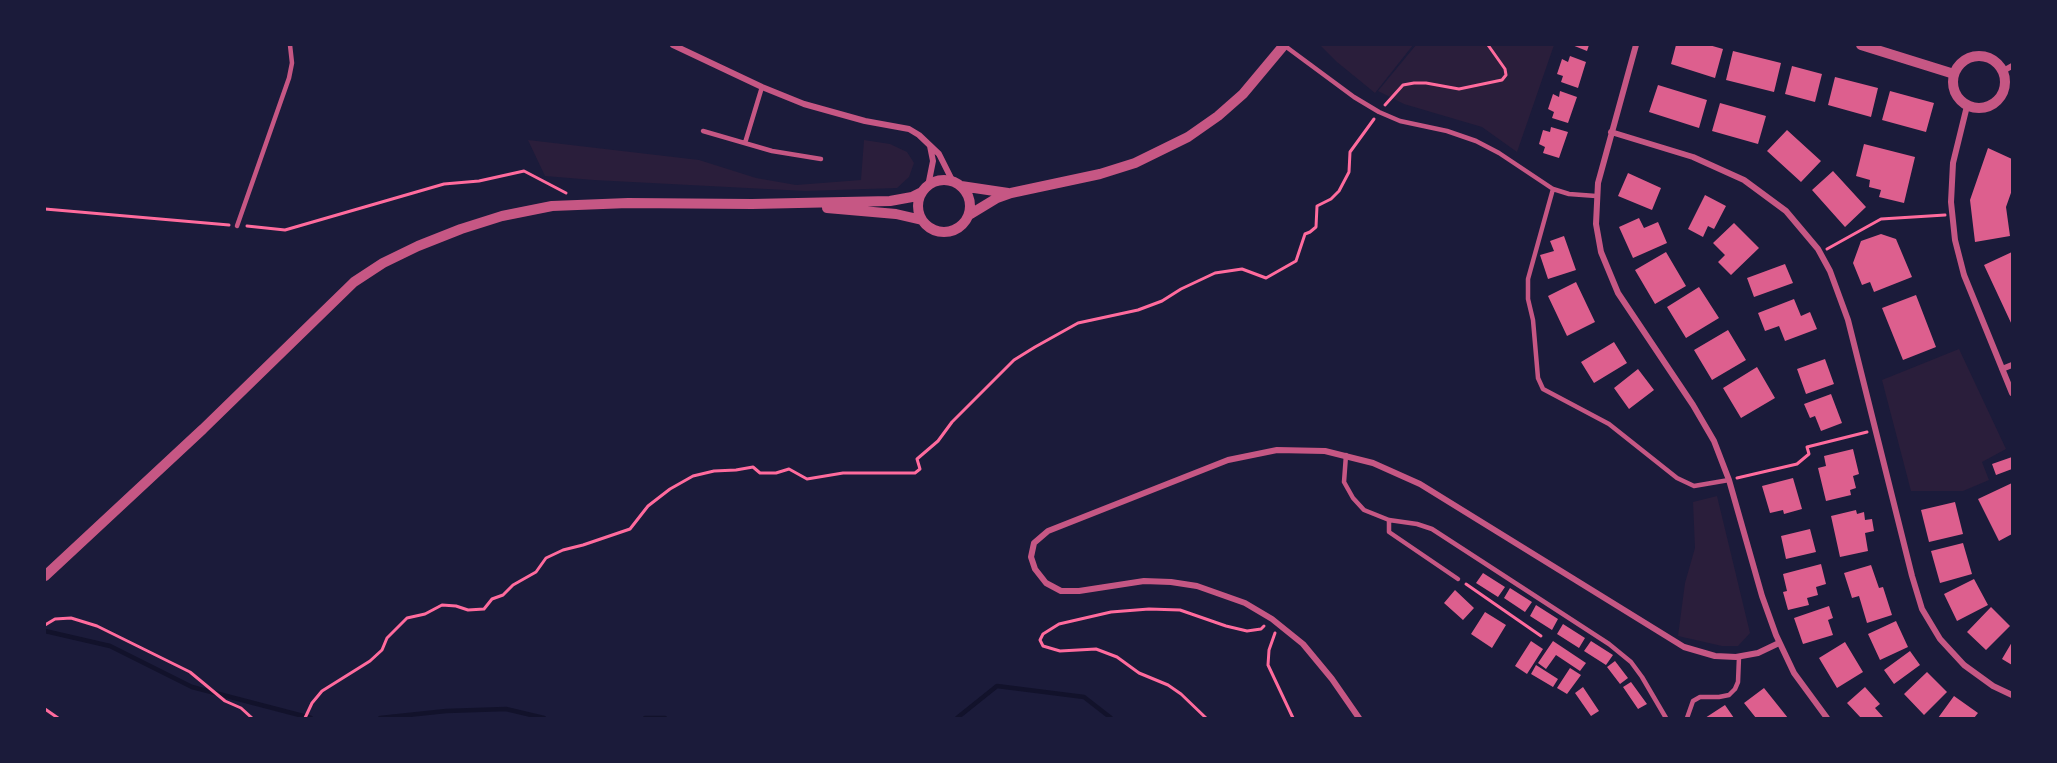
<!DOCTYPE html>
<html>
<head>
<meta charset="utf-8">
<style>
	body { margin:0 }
	#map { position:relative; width:2057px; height:763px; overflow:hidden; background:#1b1b3a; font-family:Commissioner,sans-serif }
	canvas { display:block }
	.frame { position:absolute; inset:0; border:46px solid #1b1b3a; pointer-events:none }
</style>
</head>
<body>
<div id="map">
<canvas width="2057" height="763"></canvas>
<div class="frame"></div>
</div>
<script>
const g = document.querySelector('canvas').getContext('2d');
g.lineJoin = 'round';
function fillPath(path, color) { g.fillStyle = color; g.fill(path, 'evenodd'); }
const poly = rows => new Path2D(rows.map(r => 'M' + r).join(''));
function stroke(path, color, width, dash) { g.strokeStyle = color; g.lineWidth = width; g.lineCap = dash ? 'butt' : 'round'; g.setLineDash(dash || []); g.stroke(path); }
fillPath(poly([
	[1320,45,1413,45,1375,93,1337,62],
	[1416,45,1554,45,1517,152,1482,127,1404,104,1378,91],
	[528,140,699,160,756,178,796,185,861,180,864,140,890,144,907,152,914,163,909,177,897,188,805,191,594,180,545,176],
	[1959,349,2006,449,1982,462,1989,480,1963,491,1911,491,1882,380],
	[1717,496,1750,633,1738,646,1722,646,1678,636,1685,583,1695,548,1693,502]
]), '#2a1e3b');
stroke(poly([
	[45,631,110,646,192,687,311,718],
	[380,718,446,711,506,709,544,718],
	[645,718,665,718],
	[957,718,997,686,1084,697,1111,718]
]), '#12122b', 4.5);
fillPath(poly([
	[1572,45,1589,45,1587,51],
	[1676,45,1709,45,1723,49,1715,78,1671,64],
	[1733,51,1781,63,1774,92,1726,80],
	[1570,56,1586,62,1578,88,1561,82,1563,76,1557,74,1562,59,1568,62],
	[1792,66,1822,74,1815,102,1785,94],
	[1835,77,1878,88,1871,117,1828,105],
	[1658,85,1707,100,1699,128,1649,112],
	[1560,91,1577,97,1568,123,1552,118,1554,112,1548,109,1553,94,1559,97],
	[1890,91,1934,103,1926,132,1882,120],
	[1720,103,1766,116,1758,144,1712,131],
	[1551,127,1568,132,1559,158,1543,153,1545,147,1539,144,1543,130,1550,132],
	[1787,130,1821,161,1801,182,1767,151],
	[1864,144,1915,157,1904,203,1879,197,1881,190,1869,187,1870,180,1856,176],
	[1988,148,2012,159,2012,190,2006,207,2010,236,1975,242,1970,200],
	[1833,171,1866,207,1845,227,1812,190],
	[1628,173,1661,188,1652,210,1618,196],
	[1705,195,1726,206,1714,229,1708,226,1703,237,1688,229],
	[1639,218,1644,228,1658,222,1667,243,1633,258,1619,227],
	[1734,223,1759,248,1731,275,1718,262,1725,255,1713,243],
	[1881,234,1896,239,1912,277,1874,292,1870,282,1862,285,1853,263,1861,241],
	[1564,236,1576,270,1548,279,1540,255,1554,251,1550,241],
	[1666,252,1686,286,1655,304,1635,270],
	[2012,252,2012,325,1984,265],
	[1785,264,1793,283,1754,297,1747,278],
	[1576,282,1595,322,1567,336,1548,296],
	[1699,287,1719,318,1686,338,1667,307],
	[1916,295,1936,347,1903,360,1882,308],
	[1794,299,1801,316,1810,312,1817,329,1785,341,1779,326,1765,331,1758,313],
	[1728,330,1746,360,1712,380,1694,350],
	[1614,342,1627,363,1594,383,1581,362],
	[1825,359,1834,384,1806,394,1797,369],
	[1757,367,1775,398,1741,418,1723,388],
	[1638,369,1654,390,1629,409,1614,388],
	[1831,394,1842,423,1821,431,1815,416,1810,418,1804,404],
	[1853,449,1859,474,1853,476,1856,488,1850,490,1851,495,1826,501,1818,468,1826,466,1824,456],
	[2012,457,2012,469,1996,475,1992,464],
	[1793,478,1802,509,1784,514,1783,510,1770,513,1762,486],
	[2012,483,2012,534,1999,541,1978,499],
	[1955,502,1963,534,1929,542,1921,510],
	[1856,510,1857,514,1864,512,1865,520,1872,519,1874,531,1865,533,1868,551,1840,557,1831,516],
	[1810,529,1816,552,1786,559,1781,536],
	[1963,543,1972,574,1940,583,1931,551],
	[1821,564,1826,584,1816,587,1818,595,1807,598,1809,605,1788,610,1783,592,1787,591,1783,574],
	[1871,565,1879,588,1883,587,1892,615,1867,623,1859,596,1852,598,1844,573],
	[1483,573,1505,587,1498,597,1476,583],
	[1974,579,1988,605,1957,621,1944,594],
	[1510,588,1532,602,1525,612,1504,598],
	[1455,590,1474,608,1463,620,1444,603],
	[1536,605,1558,619,1552,630,1530,616],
	[1829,606,1833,618,1828,620,1833,635,1803,644,1794,618],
	[1991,607,2010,626,1986,650,1967,632],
	[1485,612,1506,625,1492,648,1471,634],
	[1896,621,1908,647,1880,660,1868,634],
	[1563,624,1585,638,1579,648,1557,634],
	[1531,641,1543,649,1527,674,1515,666],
	[1553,641,1586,663,1580,671,1556,655,1546,669,1538,663],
	[1591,641,1613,655,1606,665,1584,651],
	[1845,642,1863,672,1837,688,1819,658],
	[2012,642,2012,665,2002,659],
	[1910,651,1920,665,1894,684,1884,670],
	[1615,661,1628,678,1620,684,1607,667],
	[1536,665,1558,679,1553,687,1531,674],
	[1570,668,1581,675,1567,694,1557,688],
	[1927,672,1947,692,1924,715,1904,694],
	[1631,682,1647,704,1638,709,1623,687],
	[1583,687,1599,711,1591,716,1575,693],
	[1865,687,1880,704,1875,708,1883,717,1881,718,1861,718,1847,703],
	[1764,688,1788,718,1756,718,1744,703],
	[1954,696,1978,713,1974,718,1938,718],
	[1725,705,1734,718,1705,718]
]), '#dd5f8e');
stroke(poly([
	[1385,105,1403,85,1414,83,1426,83,1459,89,1502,80,1506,75,1505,69,1488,45],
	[45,209,229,225],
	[247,226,285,230,444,184,479,181,524,171,566,193],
	[1827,249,1881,219,1945,215],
	[1737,478,1797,464,1809,454,1807,447,1867,432],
	[1466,584,1541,636],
	[45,625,55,619,71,618,97,626,190,672,225,701,241,708,252,718],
	[1275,633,1269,650,1268,665,1293,718],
	[45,709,58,718],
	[305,718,312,703,322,691,370,661,382,650,387,638,407,618,425,614,442,605,456,606,468,610,484,609,492,599,503,595,513,585,536,572,546,558,563,550,583,545,630,529,648,506,670,489,693,476,714,471,736,470,753,467,760,473,776,473,789,469,807,479,843,473,915,473,920,469,917,459,938,441,952,422,1014,360,1035,347,1078,323,1138,310,1162,301,1181,289,1215,273,1242,269,1266,278,1296,261,1305,234,1310,232,1316,227,1317,206,1331,199,1339,191,1349,172,1350,152,1374,119],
	[1206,718,1181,694,1168,685,1139,673,1117,657,1096,649,1060,651,1043,646,1040,640,1043,634,1059,624,1111,612,1149,609,1180,610,1226,626,1247,631,1261,629,1264,626]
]), '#ff6b9d', 3);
stroke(poly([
	[1285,46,1354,97,1379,112,1400,121,1447,131,1476,141,1499,153,1553,189,1569,194,1596,196],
	[703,131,772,151,821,159],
	[745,143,762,87],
	[1553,189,1528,279,1528,299,1533,320,1538,378,1543,389,1609,424,1677,478,1694,486,1729,480],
	[237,226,289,78,292,63,290,45],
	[1346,455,1344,482,1353,498,1364,510,1389,520,1417,524,1432,529,1609,644,1631,662,1642,677,1666,718],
	[1389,520,1389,532,1458,579],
	[1687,718,1693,701,1700,697,1719,697,1729,695,1735,689,1738,682,1739,657]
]), '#c65784', 4.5);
stroke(poly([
	[673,45,762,87,804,104,865,121,909,129,919,135,939,154,953,182],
	[1636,45,1598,183,1596,224,1601,252,1618,293,1693,405,1714,441,1729,480,1762,596,1776,635,1794,673,1827,718],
	[2003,71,2012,66],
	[1967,106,1953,163,1951,202,1955,240,1964,275,2012,393],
	[1611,132,1693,157,1744,180,1786,211,1818,249,1830,271,1848,320,1912,576,1922,609,1940,639,1964,665,1993,686,2012,695],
	[928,186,933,161,930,146],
	[2002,369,2012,365],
	[1359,718,1332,679,1303,644,1272,619,1245,603,1197,586,1171,582,1144,581,1079,591,1061,591,1046,583,1035,569,1031,557,1034,543,1048,531,1228,460,1277,450,1325,451,1373,463,1420,484,1684,647,1715,656,1736,657,1758,653,1779,643]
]), '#c65784', 6);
stroke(poly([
	[1861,45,1954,74],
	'1953 82a26 26 0 1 1 52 0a26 26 0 1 1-52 0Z',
	'918 206a26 26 0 1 1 52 0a26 26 0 1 1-52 0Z',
	[961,186,1008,193],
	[827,208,896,214,922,220],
	[969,215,997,198,1011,193,1100,174,1135,163,1188,137,1218,116,1243,94,1284,45],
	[45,576,203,429,354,282,383,263,418,246,461,229,502,216,552,206,628,203,752,204,890,201,912,197,922,192]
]), '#c65784', 10);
</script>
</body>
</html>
